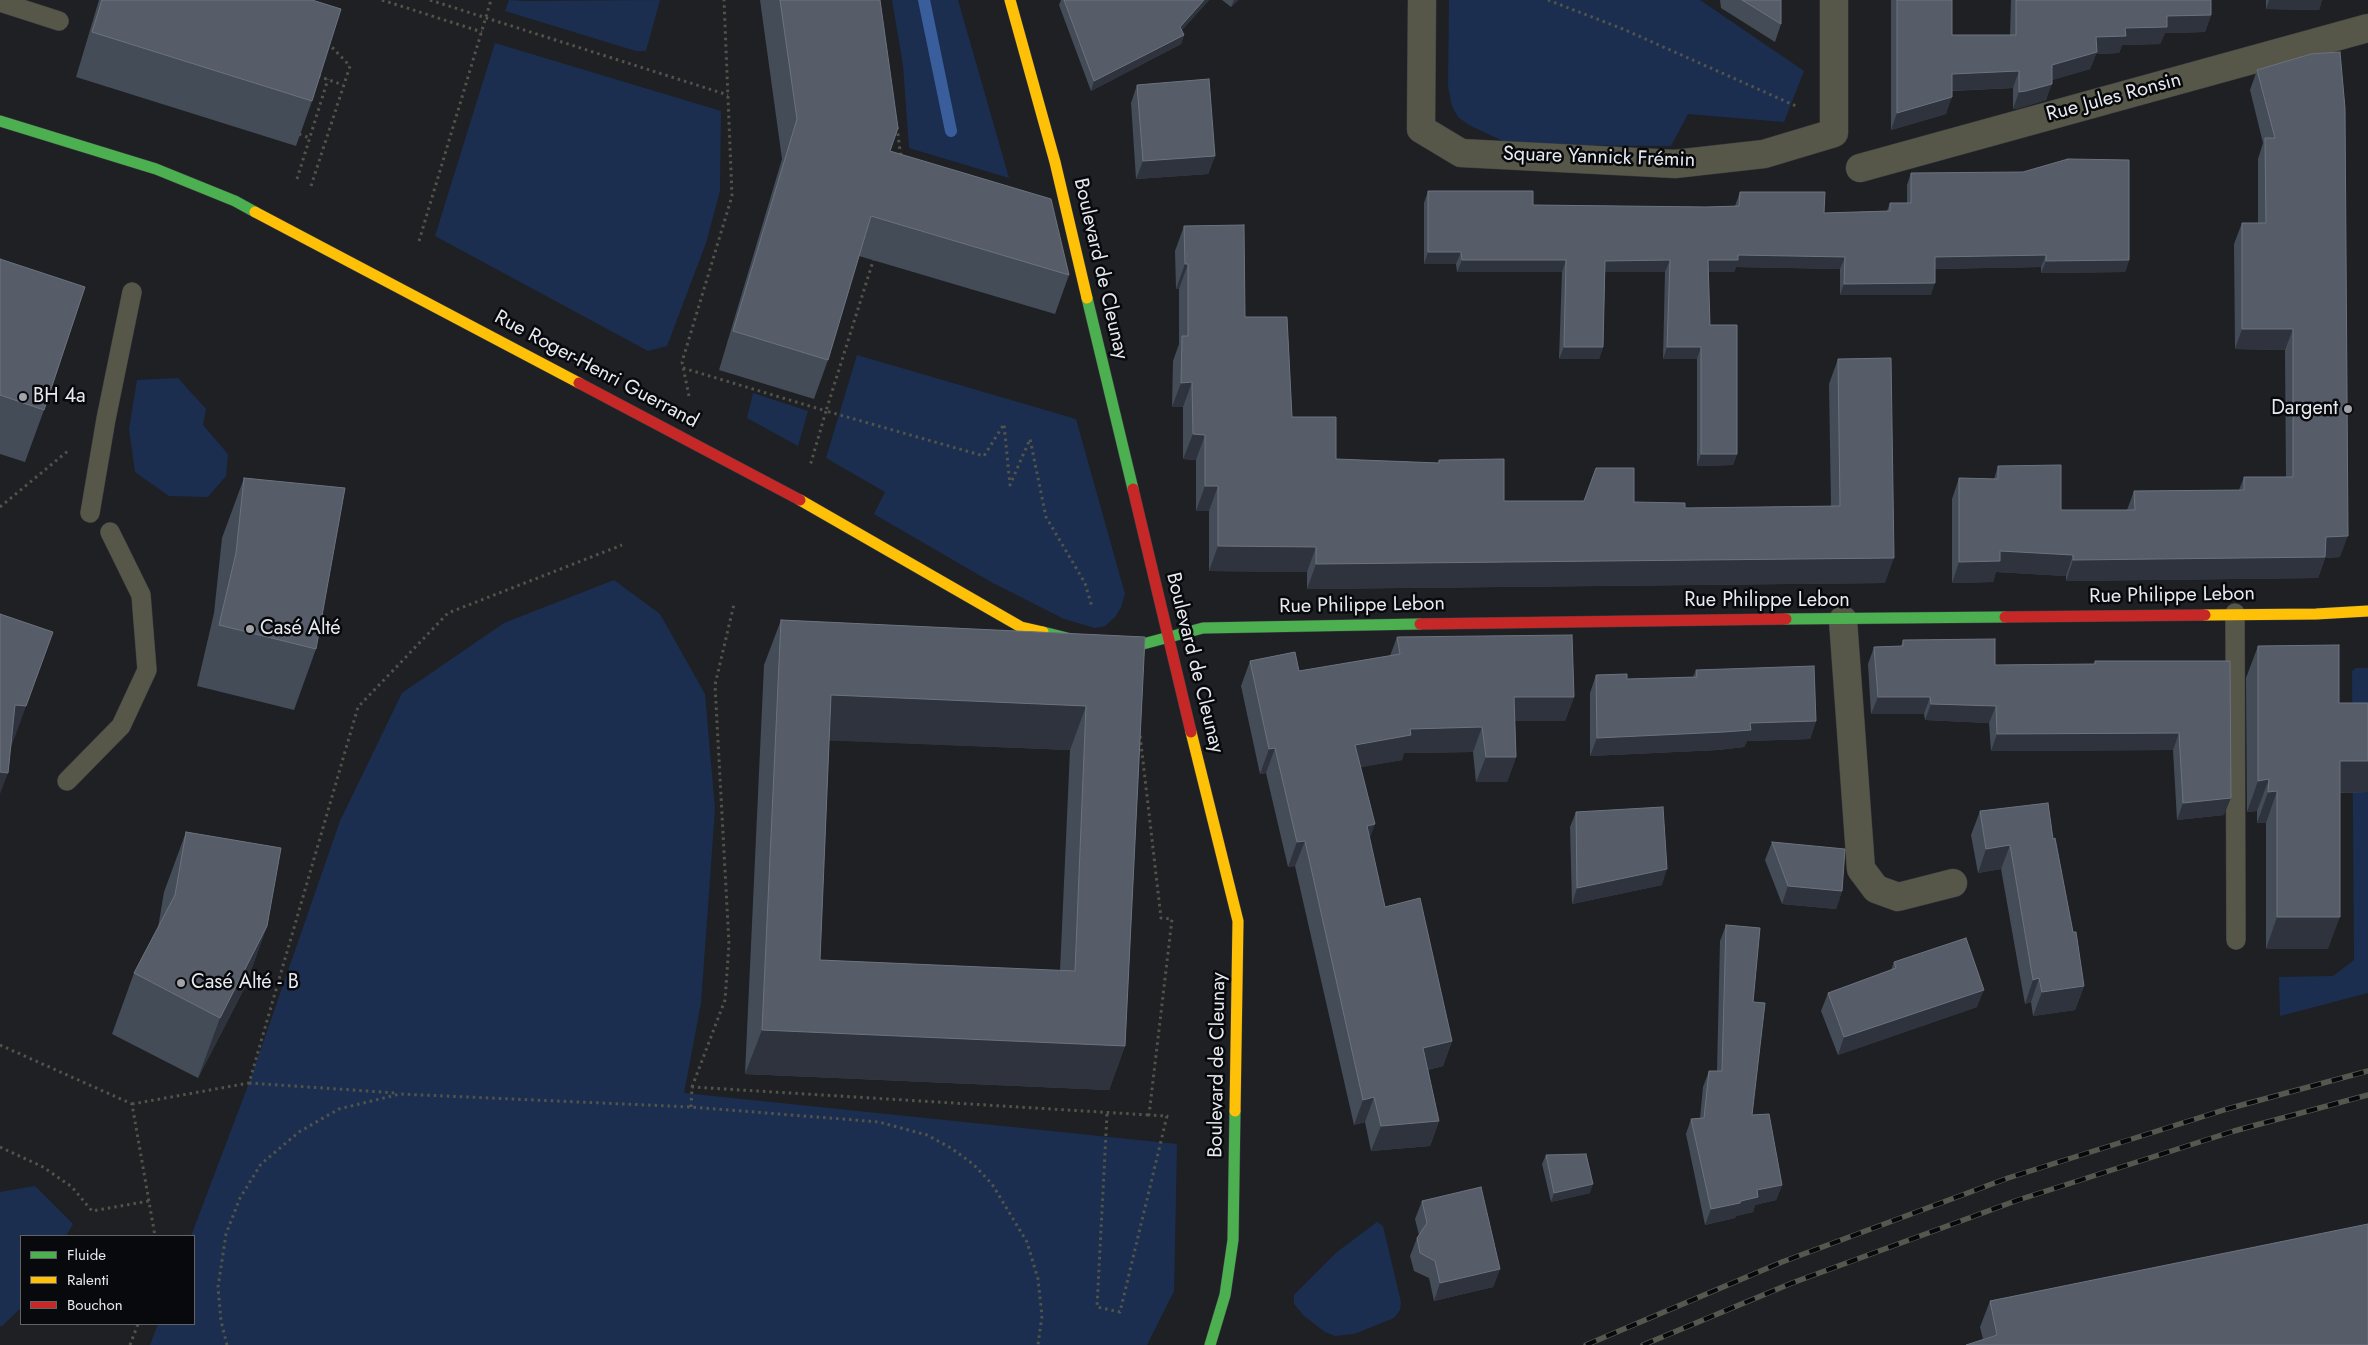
<!DOCTYPE html>
<html>
<head>
<meta charset="utf-8">
<style>
	body { margin:0 }
	#map { position:relative; width:2368px; height:1345px; overflow:hidden; background:#1e2024; font-family:Jost,sans-serif }
	canvas { display:block }
	.legend { position:absolute; left:20px; top:1235px; width:175px; height:90px; box-sizing:border-box; background:#08090c; border:1px solid #616367; margin:0; padding:6px 9px; list-style:none; font-size:15px; color:#e7eaef }
	.legend li { display:flex; align-items:center; gap:10px; height:25px }
	.legend b { width:25px; border:1px solid #616367 }
</style>
</head>
<body>
<div id="map">
<canvas width="2368" height="1345"></canvas>
<ul class="legend">
<li><b style="height:6px;background:#4caf50"></b>Fluide</li>
<li><b style="height:6px;background:#ffc107"></b>Ralenti</li>
<li><b style="height:6px;background:#c62828"></b>Bouchon</li>
</ul>
</div>
<script>
const g = document.querySelector('canvas').getContext('2d');
g.lineJoin = 'round';
function fillPath(path, color) { g.fillStyle = color; g.fill(path, 'evenodd'); }
const poly = rows => new Path2D(rows.map(r => 'M' + r).join(''));
function stroke(path, color, width, dash) { g.strokeStyle = color; g.lineWidth = width; g.lineCap = dash ? 'butt' : 'round'; g.setLineDash(dash || []); g.stroke(path); }
function drawText(font, color, halo, rows, align = 'center') {
  g.font = font + ' Jost,sans-serif'; g.lineWidth = 5; g.setLineDash([]); g.textBaseline = 'middle'; g.strokeStyle = halo; g.fillStyle = color; for (const [text, x, y, turn = 0] of rows) {
    g.save(); g.translate(x, y); g.rotate((+turn || 0) * Math.PI / 180); g.textAlign = isNaN(turn) ? turn : align; if (halo) g.strokeText(text, 0, 0); g.fillText(text, 0, 0); g.restore();
  }
}
fillPath(poly([
	[509,0,526,1,660,0,646,51,636,51,505,11],
	[892,0,958,0,1009,178,909,148,903,65],
	[1449,0,1700,0,1804,71,1784,122,1688,114,1671,146,1547,145,1503,141,1469,125,1458,117,1452,106,1448,87],
	[495,43,721,111,720,191,706,243,667,346,648,351,435,236],
	[857,355,1076,419,1125,594,1121,607,1115,617,1105,626,1095,628,1064,619,991,582,874,514,885,492,826,458],
	[178,378,206,409,203,425,228,454,226,476,208,497,169,496,135,472,129,429,137,380],
	[753,393,808,411,798,446,747,418],
	[614,580,660,614,705,694,715,809,701,1003,684,1093,1177,1144,1174,1291,1147,1345,150,1345,158,1324,194,1324,194,1236,191,1236,249,1083,340,821,402,693,504,623],
	[2356,668,2368,668,2368,993,2280,1016,2279,977,2333,976,2354,960,2352,671],
	[35,1186,73,1224,66,1236,21,1236,21,1308,2,1326,0,1326,0,1192],
	[1377,1222,1383,1226,1401,1302,1400,1310,1394,1318,1354,1334,1335,1336,1325,1332,1304,1316,1294,1304,1294,1295,1337,1252]
]), '#1b2e50');
stroke(poly([
	[924,0,951,131]
]), '#3a5d9b', 12);
const lane = poly([
	[0,2,59,21],
	[90,513,106,419,132,292],
	[2235,613,2236,940],
	[67,781,121,726,147,670,141,595,110,532]
]);
const street = poly([
	[1422,0,1421,129,1461,153,1675,164,1764,154,1834,133,1834,0],
	[1860,168,2368,28],
	[1843,620,1861,869,1876,889,1898,897,1953,883]
]);
const fast = poly([
	[0,121,156,169,235,201,255,212],
	[1087,298,1133,489],
	[1786,619,2005,617],
	[1043,632,1103,647,1128,648,1203,628,1420,624],
	[1210,1345,1225,1295,1233,1240,1235,1111]
]);
const slow = poly([
	[1010,0,1055,162,1087,298],
	[255,212,579,383],
	[800,500,1021,627,1043,632],
	[2205,615,2316,614,2368,611],
	[1191,732,1238,921,1235,1111]
]);
const jam = poly([
	[579,383,800,500],
	[1133,489,1191,732],
	[2005,617,2205,615],
	[1420,624,1786,619]
]);
stroke(lane, '#3b3c40', 20);
stroke(street, '#3b3c40', 29);
stroke(fast, '#3b3c40', 12);
stroke(slow, '#3b3c40', 12);
stroke(jam, '#3b3c40', 12);
stroke(poly([
	[382,0,482,32],
	[430,0,728,95],
	[1548,0,1623,29,1796,106],
	[318,76,343,85],
	[897,127,901,158],
	[299,134,310,138],
	[297,179,328,79],
	[311,186,350,66,327,42],
	[419,241,491,0],
	[874,258,826,411,984,456,1004,424,1010,485,1030,439,1046,517,1085,583,1092,607],
	[683,368,826,411,810,466],
	[689,396,682,362,732,196,724,0],
	[0,507,69,450],
	[0,1045,132,1104,155,1236],
	[249,1083,396,1093],
	[692,1087,725,1000,729,944,715,685,734,604],
	[132,1104,249,1083,358,707,448,613,622,545],
	[691,1107,692,1087,1149,1115],
	[1107,1114,1097,1307,1120,1312,1167,1116,1149,1115,1172,919,1161,918,1140,735],
	[0,1147,43,1167,72,1187,92,1211,149,1201],
	[130,1345,138,1324],
	[227,1345,221,1321,218,1287,226,1234,240,1198,261,1164,299,1132,339,1109,400,1094,691,1107,879,1122,927,1135,951,1148,973,1164,992,1184,1027,1242,1038,1279,1042,1316,1038,1345]
]), '#52544a', 3, [2.5, 4]);
stroke(lane, '#565749', 19);
stroke(street, '#565749', 28);
stroke(fast, '#4caf50', 11);
stroke(slow, '#ffc107', 11);
stroke(jam, '#c62828', 11);
const rail = poly([
	[1586,1345,1782,1262,2008,1178,2227,1109,2368,1071],
	[1643,1345,1792,1283,2018,1200,2234,1131,2368,1095]
]);
stroke(rail, '#56574e', 5.5);
stroke(rail, '#08090c', 4, [11]);
fillPath(poly([
	[99,0,312,0,312,101,296,146,76,77],
	[760,0,880,0,890,151,1069,275,1055,314,859,256,828,360,814,399,719,370,782,159],
	[1061,0,1209,0,1182,30,1184,35,1181,44,1091,91,1059,5],
	[1222,0,1238,0,1231,7],
	[1720,0,1781,0,1781,24,1775,42,1721,8],
	[1891,0,1952,0,1952,35,2010,35,2011,0,2211,0,2211,15,2205,32,2165,33,2160,44,2122,45,2119,53,2096,54,2090,69,2052,80,2046,100,2020,108,2013,109,2013,88,1952,91,1946,114,1891,130],
	[2266,0,2322,0,2319,10,2266,9],
	[2311,54,2340,557,2325,558,2318,578,2066,581,2066,576,1996,572,1993,582,1952,583,1952,499,1959,478,1994,479,1998,466,2061,510,2127,510,2134,491,2239,490,2244,477,2286,477,2285,350,2235,349,2234,244,2242,223,2258,223,2258,159,2263,143,2250,90,2257,70],
	[1137,85,1215,156,1208,174,1136,179,1131,103],
	[1911,173,2129,260,2125,272,2041,273,2041,267,1935,269,1931,295,1840,295,1840,269,1736,267,1734,272,1708,272,1710,325,1737,454,1733,465,1697,466,1697,359,1663,359,1665,272,1605,272,1603,347,1599,359,1559,359,1562,272,1457,272,1456,264,1424,264,1424,203,1428,191,1533,205,1706,207,1735,206,1740,192,1824,213,1887,211,1890,203,1907,203,1907,185],
	[1184,226,1245,317,1292,417,1336,459,1438,463,1439,460,1504,501,1634,502,1685,508,1831,506,1829,384,1838,359,1885,583,1307,589,1307,572,1209,571,1209,511,1196,511,1196,460,1183,459,1183,407,1172,407,1173,361,1179,344,1179,289,1176,289,1175,251],
	[0,259,44,410,25,462,0,454],
	[244,478,316,649,294,710,197,686,214,613,222,538],
	[781,620,1145,637,1125,1046,1109,1090,745,1074,764,665],
	[829,740,1070,750,1060,971,820,960],
	[1397,637,1574,697,1565,721,1515,721,1516,757,1507,782,1476,782,1473,752,1404,753,1402,760,1360,767,1369,839,1385,907,1452,1041,1443,1066,1428,1070,1439,1121,1430,1146,1371,1151,1365,1122,1354,1125,1295,866,1288,867,1266,773,1260,774,1241,686,1250,661,1299,671,1390,656],
	[1903,640,1995,665,2094,664,2095,661,2230,661,2224,815,2177,820,2173,750,1991,751,1989,723,1925,720,1924,714,1871,714,1868,664,1874,647,1901,646],
	[2258,646,2339,703,2368,703,2368,792,2340,793,2328,949,2266,949,2266,823,2257,823,2257,811,2247,812,2246,678],
	[1696,670,1816,721,1810,739,1747,741,1744,747,1718,750,1590,756,1590,693,1596,675,1627,679,1693,677],
	[1980,811,2053,839,2084,986,2075,1010,2033,1016,2031,1002,2025,1004,2001,869,1978,873,1971,835],
	[1576,812,1662,885,1572,904,1570,827],
	[186,832,267,926,245,987,198,1078,112,1034,134,973,158,928,164,892],
	[1772,842,1842,891,1836,909,1782,904,1765,860],
	[1726,925,1753,1002,1752,1115,1782,1185,1776,1200,1755,1205,1753,1212,1736,1216,1735,1218,1705,1225,1686,1134,1691,1119,1700,1118,1703,1087,1709,1071,1717,1071,1720,941],
	[1894,962,1977,1007,1838,1055,1821,1011,1828,993,1891,970],
	[1546,1155,1590,1193,1551,1202,1542,1164],
	[1422,1201,1500,1269,1493,1287,1434,1301,1429,1278,1414,1271,1410,1256,1417,1238,1419,1235,1415,1219],
	[2368,1224,1983,1339,1980,1327,1990,1301]
]), '#444c58');
fillPath(poly([
	[1204,0,1209,0,1177,36,1180,27],
	[1234,0,1238,0,1231,7],
	[2269,0,2322,0,2319,10,2266,9],
	[2211,15,2205,32,2165,33,2160,44,2122,45,2119,53,2096,54,2090,69,2046,82,2052,65,2096,37,2167,16],
	[1184,35,1181,44,1091,91,1094,81],
	[2019,71,2013,88,1946,91,1952,74],
	[2052,84,2046,100,2020,108,2013,109,2019,92],
	[1952,97,1946,114,1891,130,1897,113],
	[1215,156,1208,174,1136,179,1143,161],
	[1428,252,1461,252,1456,264,1424,264],
	[1738,255,1845,257,1840,269,1736,267,1734,272,1704,272,1708,260],
	[2046,255,2041,267,1931,269,1935,257],
	[1462,260,1566,260,1562,272,1457,272],
	[1670,260,1665,272,1601,272,1605,261],
	[2129,260,2125,272,2041,273,2046,261],
	[1185,264,1188,264,1179,289,1176,289],
	[1935,283,1931,295,1840,295,1844,284],
	[2242,329,2293,329,2285,350,2235,349],
	[1564,347,1603,347,1599,359,1559,359],
	[1667,347,1701,347,1697,359,1663,359],
	[1192,382,1183,407,1172,407,1181,383],
	[1193,434,1205,435,1196,460,1183,459],
	[1701,454,1737,454,1733,465,1697,466],
	[1205,486,1218,486,1209,511,1196,511],
	[2348,536,2340,557,2325,558,2318,578,2066,581,2073,560,2326,537],
	[1218,546,1316,547,1307,572,1209,571],
	[2000,551,2073,555,2066,576,1996,572,1993,582,1952,583,1959,562],
	[1894,558,1885,583,1307,589,1316,564],
	[53,632,4,767,15,705],
	[831,695,1086,706,1070,750,815,740],
	[1514,697,1574,697,1565,721,1505,721],
	[1878,697,1930,697,1924,714,1871,714],
	[1931,704,1996,706,1989,723,1925,720],
	[1816,721,1810,739,1747,741,1744,747,1718,750,1590,756,1597,738,1750,723],
	[1482,727,1473,752,1404,753,1402,760,1346,770,1355,745,1410,729],
	[2179,733,2173,750,1991,751,1997,734],
	[1275,748,1266,773,1260,774,1269,749],
	[1486,757,1516,757,1507,782,1476,782],
	[2340,761,2368,761,2368,792,2328,793],
	[0,772,8,773,0,794],
	[2269,779,2257,811,2247,812,2258,781],
	[2277,791,2266,823,2257,823,2268,792],
	[2231,798,2224,815,2177,820,2183,803],
	[1375,824,1366,849,1367,826],
	[1305,841,1295,866,1288,867,1297,842],
	[2010,845,2001,869,1978,873,1986,849],
	[1667,869,1662,885,1572,904,1577,888],
	[1788,886,1842,891,1836,909,1782,904],
	[2277,917,2340,917,2328,949,2266,949],
	[267,926,245,987,198,1078,220,1018],
	[2039,978,2031,1002,2025,1004,2033,980],
	[2084,986,2075,1010,2033,1016,2042,992],
	[1984,990,1977,1007,1838,1055,1844,1037],
	[762,1030,1125,1046,1109,1090,745,1074],
	[1452,1041,1443,1066,1414,1073,1423,1048],
	[1374,1097,1365,1122,1354,1125,1363,1100],
	[1439,1121,1430,1146,1371,1151,1381,1126],
	[1593,1184,1590,1193,1551,1202,1554,1193],
	[1782,1185,1776,1200,1755,1205,1753,1212,1736,1216,1735,1218,1705,1225,1711,1209,1757,1190],
	[1500,1269,1493,1287,1434,1301,1440,1283]
]), '#2e333d');
const building = poly([
	[102,0,312,0,341,9,312,101,92,32,102,0],
	[780,0,880,0,898,128,890,151,1051,199,1069,275,871,216,828,360,733,331,797,119,780,0],
	[1064,0,1204,0,1180,27,1184,35,1094,81,1064,0],
	[1742,0,1781,0,1781,24,1742,0],
	[1897,0,1952,0,1952,35,2016,35,2016,0,2211,0,2211,15,2167,16,2167,27,2125,28,2126,36,2096,37,2097,52,2052,65,2052,84,2026,91,2019,92,2019,71,1952,74,1952,97,1897,113,1897,0],
	[2340,52,2345,108,2348,536,2326,537,2325,557,2073,560,2073,555,2000,551,2000,561,1959,562,1959,478,1998,479,1998,466,2061,465,2061,510,2135,510,2134,491,2244,490,2244,477,2293,477,2293,329,2242,329,2242,223,2266,223,2265,138,2275,138,2257,70,2311,54,2340,52],
	[1209,79,1215,156,1143,161,1137,85,1209,79],
	[2068,159,2129,160,2129,260,2046,261,2046,255,1935,257,1935,283,1844,284,1845,257,1738,255,1738,260,1708,260,1710,325,1737,325,1737,454,1701,454,1701,347,1667,347,1670,260,1605,261,1603,347,1564,347,1566,260,1462,260,1461,252,1428,252,1428,191,1533,191,1533,205,1706,207,1739,206,1740,192,1825,192,1824,213,1890,211,1890,203,1911,203,1911,173,2023,172,2068,159],
	[1244,225,1245,317,1287,317,1292,417,1336,417,1336,459,1439,463,1439,460,1504,459,1504,501,1584,501,1596,468,1634,468,1634,502,1685,503,1685,508,1840,506,1838,359,1891,358,1894,558,1316,564,1316,547,1218,546,1218,486,1205,486,1205,435,1193,434,1192,382,1181,383,1182,336,1188,336,1188,264,1185,264,1184,226,1244,225],
	[0,259,85,287,44,410,0,395,0,259],
	[244,478,345,488,316,649,219,625,236,553,244,478],
	[0,614,53,632,26,706,15,705,8,773,0,772,0,614],
	[781,620,1145,637,1125,1046,762,1030,781,620],
	[831,695,1086,706,1075,971,820,960,831,695],
	[1572,635,1574,697,1514,697,1516,757,1486,757,1482,727,1410,729,1411,735,1355,745,1375,824,1367,826,1385,907,1420,898,1452,1041,1423,1048,1439,1121,1381,1126,1374,1097,1363,1100,1305,841,1297,842,1275,748,1269,749,1250,661,1295,652,1299,671,1400,654,1397,637,1572,635],
	[1995,639,1995,665,2095,664,2095,661,2230,661,2231,798,2183,803,2179,733,1997,734,1996,706,1931,704,1930,697,1878,697,1874,647,1903,646,1903,640,1995,639],
	[2339,645,2339,703,2368,703,2368,761,2340,761,2340,917,2277,917,2277,791,2268,792,2269,779,2258,781,2258,646,2339,645],
	[1814,666,1816,721,1750,723,1751,730,1724,732,1597,738,1596,675,1627,674,1627,679,1697,677,1696,670,1814,666],
	[2048,803,2053,839,2055,838,2073,932,2076,932,2084,986,2042,992,2039,978,2033,980,2010,845,1986,849,1980,811,2048,803],
	[1663,807,1667,869,1577,888,1576,812,1663,807],
	[186,832,281,848,267,926,220,1018,134,973,175,895,186,832],
	[1772,842,1845,849,1842,891,1788,886,1772,842],
	[1726,925,1760,928,1753,1002,1765,1003,1752,1115,1769,1114,1782,1185,1757,1190,1758,1197,1741,1201,1740,1203,1711,1209,1691,1119,1704,1118,1709,1071,1722,1071,1726,925],
	[1966,938,1984,990,1844,1037,1828,993,1896,968,1894,962,1966,938],
	[1586,1154,1593,1184,1554,1193,1546,1155,1586,1154],
	[1481,1187,1500,1269,1440,1283,1435,1261,1420,1253,1417,1238,1427,1223,1422,1201,1481,1187],
	[2368,1224,2368,1345,1966,1345,1997,1335,1990,1301,2368,1224]
]);
fillPath(building, '#565d69');
stroke(building, '#6c737e', 1);
for (const [x, y, r, color] of [
	[23,397,5,"#a1a3a8"],
	[2348,409,5,"#a1a3a8"],
	[250,629,5,"#a1a3a8"],
	[181,983,5,"#a1a3a8"]
]) { const dot = new Path2D(); dot.arc(x, y, r, 0, 2 * Math.PI); g.fillStyle = color; g.fill(dot); stroke(dot, '#08090c', 2); }
drawText('20px', '#e7eaef', '#08090c', [
	["Rue Jules Ronsin",2114,98,-15],
	["Square Yannick Frémin",1599,158,2],
	["Boulevard de Cleunay",1100,269,77],
	["Rue Roger-Henri Guerrand",596,370,28],
	["Rue Philippe Lebon",2172,596,-1],
	["Rue Philippe Lebon",1767,601],
	["Rue Philippe Lebon",1362,606,-1],
	["Boulevard de Cleunay",1194,663,76],
	["Boulevard de Cleunay",1218,1065,-89]
]);
drawText('20px', '#e7eaef', '#08090c', [
	["BH 4a",33,397],
	["Dargent",2338,409,"right"],
	["Casé Alté",260,629],
	["Casé Alté - B",191,983]
], 'left');
</script>
</body>
</html>
